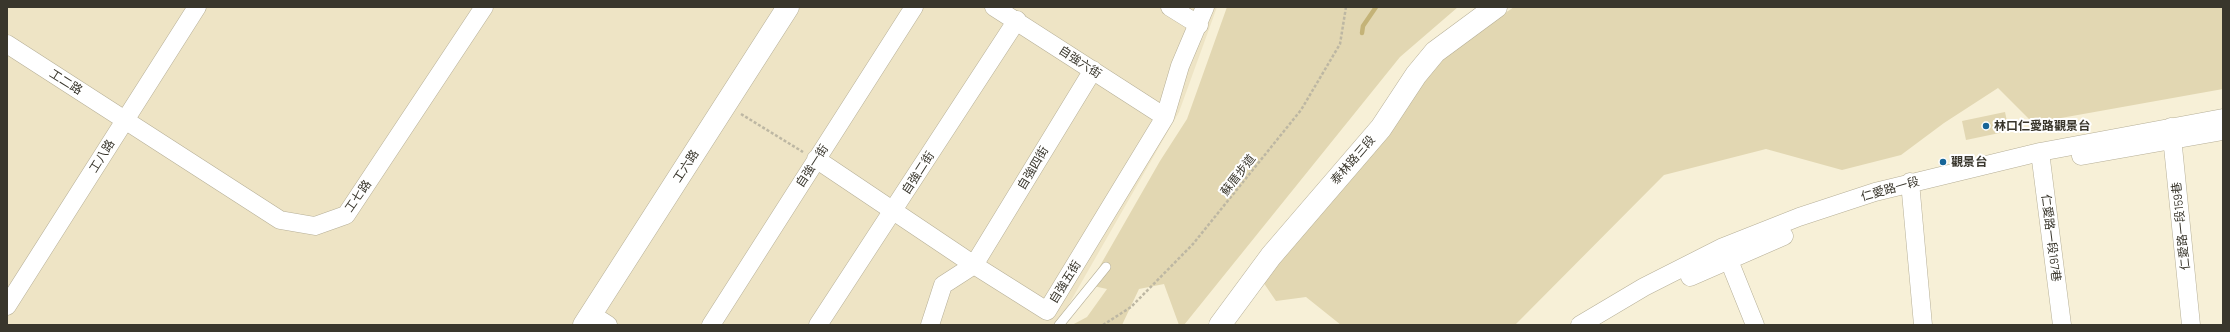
<!DOCTYPE html>
<html>
<head>
<meta charset="utf-8">
<style>
	body { margin:0 }
	#map { position:relative; width:2230px; height:332px; overflow:hidden; background:#f7f0d7; font-family:Barlow,sans-serif }
	canvas { display:block }
	.frame { position:absolute; inset:0; border:8px solid #39362c; pointer-events:none }
</style>
</head>
<body>
<div id="map">
<canvas width="2230" height="332"></canvas>
<div class="frame"></div>
</div>
<script>
const g = document.querySelector('canvas').getContext('2d');
g.lineJoin = 'round';
function fillPath(path, color) { g.fillStyle = color; g.fill(path, 'evenodd'); }
const poly = rows => new Path2D(rows.map(r => 'M' + r).join(''));
function stroke(path, color, width, dash) { g.strokeStyle = color; g.lineWidth = width; g.lineCap = dash ? 'butt' : 'round'; g.setLineDash(dash || []); g.stroke(path); }
function drawText(font, color, halo, rows, align = 'center') {
  g.font = font + ' Barlow,"Noto Sans TC",sans-serif'; g.lineWidth = 4; g.setLineDash([]); g.textBaseline = 'middle'; g.strokeStyle = halo; g.fillStyle = color; for (const [text, x, y, turn = 0] of rows) {
    g.save(); g.translate(x, y); g.rotate((+turn || 0) * Math.PI / 180); g.textAlign = isNaN(turn) ? turn : align; if (halo) g.strokeText(text, 0, 0); g.fillText(text, 0, 0); g.restore();
  }
}
fillPath(poly([
	[7,7,1217,7,1179,112,1057,325,7,325]
]), '#eee4c5');
fillPath(poly([
	[1227,7,1458,7,1400,57,1184,325,1179,325,1164,284,1139,289,1122,325,1072,325,1087,317,1107,289,1089,285,1160,161,1187,119],
	[1514,7,2223,7,2223,89,2033,123,1998,88,1944,123,1901,155,1842,170,1766,149,1664,175,1515,325,1341,325,1306,297,1276,301,1261,279,1437,59],
	[2005,112,2009,131,1966,140,1962,121]
]), '#e2d7b2');
stroke(poly([
	[1362,33,1363,26,1376,7]
]), '#c4b378', 4.5);
const service = poly([
	[1059,325,1106,267]
]);
const minor = poly([
	[994,7,1165,117],
	[1170,7,1199,25],
	[7,44,280,220,315,226,346,215,484,7],
	[2171,127,2191,325],
	[2040,152,2062,325],
	[2081,156,2223,131],
	[816,159,974,265,1047,311,1165,117,1180,66,1205,7],
	[1910,182,1923,325],
	[1724,248,1755,325],
	[1690,277,1784,236],
	[7,306,197,7],
	[591,314,608,325],
	[711,325,914,7],
	[818,325,1017,20],
	[930,325,943,285,974,265,1093,70],
	[1580,325,1644,287,1723,247,1799,217,1875,192,2040,152,2223,118]
]);
const tertiary = poly([
	[584,325,788,7]
]);
const secondary = poly([
	[1220,325,1271,256,1381,128,1416,75,1435,52,1496,7]
]);
stroke(service, '#b6af97', 10);
stroke(minor, '#b6af97', 19);
stroke(tertiary, '#b6af97', 23);
stroke(secondary, '#b6af97', 23);
stroke(poly([
	[741,114,803,152],
	[1103,325,1131,307,1193,244,1301,110,1340,44,1346,7]
]), '#bdb7a3', 2.5, [3, 2]);
stroke(service, '#fff', 9);
stroke(minor, '#fff', 18);
stroke(tertiary, '#fff', 22);
stroke(secondary, '#fff', 22);
for (const [x, y, r, color] of [
	[1986,126,4,"#176598"],
	[1943,162,4,"#176598"]
]) { const dot = new Path2D(); dot.arc(x, y, r, 0, 2 * Math.PI); g.fillStyle = color; g.fill(dot); stroke(dot, '#fff', 1.5); }
drawText('12px', '#39362c', '#fff', [
	["自強六街",1080,62,33],
	["工二路",66,82,32],
	["工八路",102,156,-58],
	["泰林路三段",1353,160,-49],
	["工六路",686,166,-57],
	["自強一街",812,166,-57],
	["自強四街",1033,168,-59],
	["自強二街",918,173,-57],
	["蘇厝步道",1238,175,-52],
	["仁愛路一段",1890,189,-16],
	["工七路",358,196,-55],
	["仁愛路一段159巷",2181,226,-96],
	["仁愛路一段167巷",2051,238,83],
	["自強五街",1065,282,-58]
]);
drawText('bold 12px', '#39362c', '#fff', [
	["林口仁愛路觀景台",1994,126],
	["觀景台",1951,162]
], 'left');
</script>
</body>
</html>
